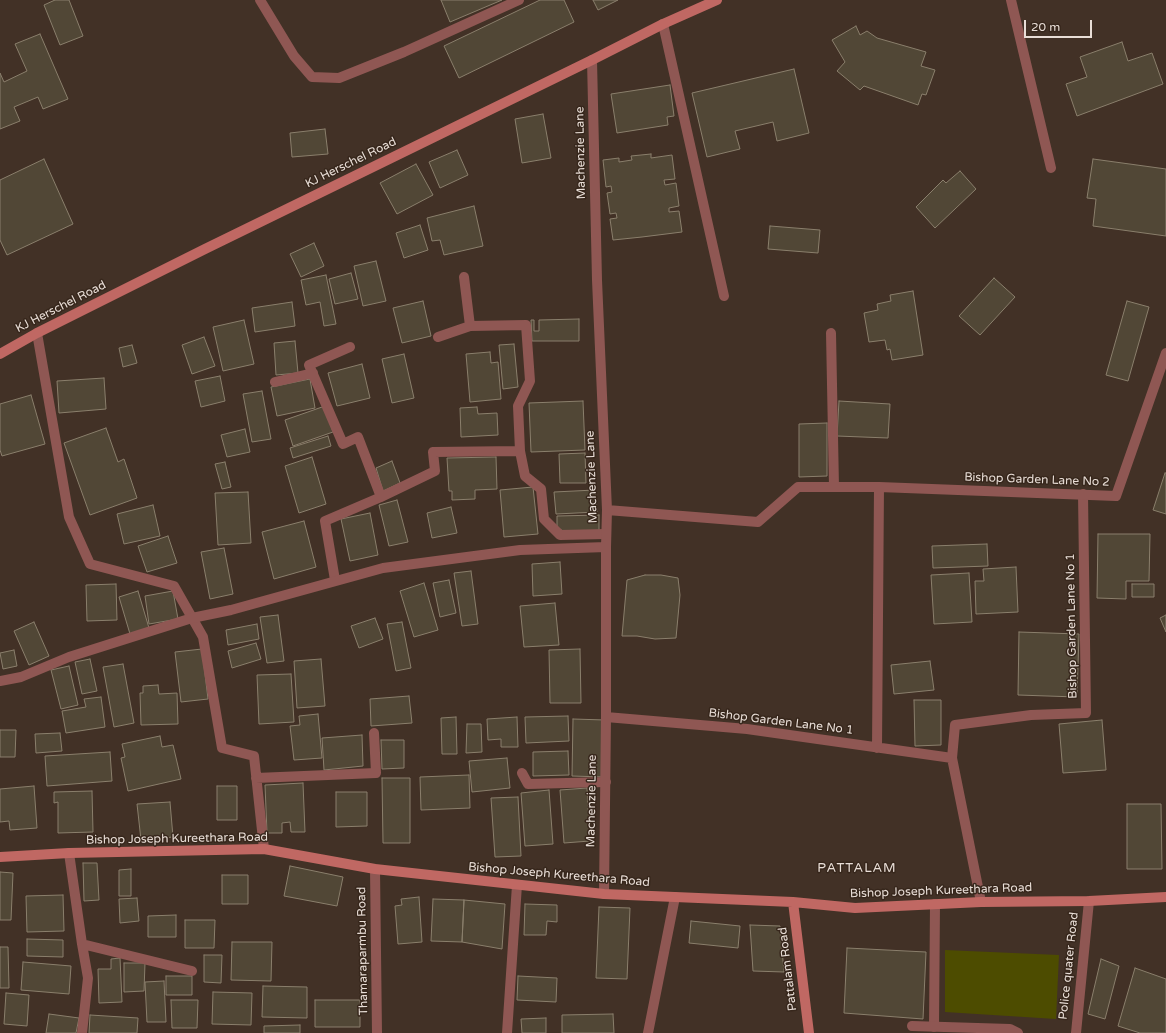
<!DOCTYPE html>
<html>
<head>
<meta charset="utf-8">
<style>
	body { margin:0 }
	#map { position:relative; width:1166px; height:1033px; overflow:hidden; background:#423126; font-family:"Varela Round",sans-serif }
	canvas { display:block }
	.scale { position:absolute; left:1024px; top:20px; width:68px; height:18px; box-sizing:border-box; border:2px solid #e9ded7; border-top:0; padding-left:5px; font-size:12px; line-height:14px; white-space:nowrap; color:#e9ded7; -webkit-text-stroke:3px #37271c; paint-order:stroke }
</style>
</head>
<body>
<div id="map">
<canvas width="1166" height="1033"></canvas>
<div class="scale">20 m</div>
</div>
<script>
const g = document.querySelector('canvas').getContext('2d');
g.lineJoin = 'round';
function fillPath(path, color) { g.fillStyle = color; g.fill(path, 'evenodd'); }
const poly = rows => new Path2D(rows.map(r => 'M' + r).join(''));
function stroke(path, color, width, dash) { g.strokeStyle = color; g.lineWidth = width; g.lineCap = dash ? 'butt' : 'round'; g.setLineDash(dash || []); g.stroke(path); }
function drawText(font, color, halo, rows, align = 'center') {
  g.font = font + ' "Varela Round",sans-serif'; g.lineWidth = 3; g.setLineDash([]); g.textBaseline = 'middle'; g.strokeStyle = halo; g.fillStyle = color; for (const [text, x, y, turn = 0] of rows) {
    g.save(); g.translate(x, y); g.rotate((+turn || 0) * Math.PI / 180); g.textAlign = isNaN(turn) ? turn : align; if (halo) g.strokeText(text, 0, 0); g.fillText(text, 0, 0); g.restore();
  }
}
fillPath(poly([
	[945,950,1059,955,1056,1019,945,1012]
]), '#4d4c00');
const building = poly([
	[55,0,69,0,83,36,60,45,44,5,55,0],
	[441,0,502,0,450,22,441,0],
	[540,0,564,0,574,22,459,78,444,46,540,0],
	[593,0,618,0,598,10,593,0],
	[856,26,860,35,867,31,877,38,926,52,921,66,935,70,926,95,922,94,918,105,864,86,860,90,837,71,845,62,832,40,856,26],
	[40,34,68,99,43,109,38,97,14,107,20,121,0,129,0,73,4,82,27,71,15,44,40,34],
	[1122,42,1128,61,1152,53,1163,84,1077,116,1066,84,1087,77,1080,57,1122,42],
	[794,69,809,133,777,141,773,122,735,131,740,149,707,157,692,93,794,69],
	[670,85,674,116,667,117,668,125,617,133,611,94,670,85],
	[543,114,551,158,522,163,515,119,543,114],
	[325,129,328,154,292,157,290,133,325,129],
	[457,150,468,175,440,188,429,162,457,150],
	[651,154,651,158,672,155,675,179,664,180,665,185,676,183,679,206,669,208,669,212,679,211,682,232,642,237,613,240,610,219,617,218,616,213,610,214,607,193,612,192,611,186,606,187,603,160,619,158,619,162,632,160,631,156,651,154],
	[44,159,73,224,7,255,0,240,0,180,44,159],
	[1093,159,1166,169,1166,236,1093,226,1096,199,1087,198,1093,159],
	[416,164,433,195,397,214,380,183,416,164],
	[960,171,976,189,935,228,916,207,943,180,946,183,960,171],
	[474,206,483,246,444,255,440,240,432,241,427,218,474,206],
	[420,225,428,250,404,258,396,233,420,225],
	[770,226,820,230,818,253,768,249,770,226],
	[314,243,324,266,301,277,290,254,314,243],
	[376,261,386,301,363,306,354,266,376,261],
	[351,273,358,299,335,304,329,279,351,273],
	[326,275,336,324,324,326,320,302,306,305,301,280,326,275],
	[994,278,1015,297,980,335,959,316,994,278],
	[913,291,923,355,892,360,890,349,887,350,885,340,869,342,864,313,878,310,877,304,891,301,890,295,913,291],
	[423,301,431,336,402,343,393,308,423,301],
	[1127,301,1149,307,1128,381,1106,375,1127,301],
	[292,302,295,326,255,332,252,308,292,302],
	[579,319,579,341,532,341,531,320,534,320,534,331,539,331,539,320,579,319],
	[244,320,254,364,223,371,213,327,244,320],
	[204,337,215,366,192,374,182,345,204,337],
	[295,341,298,373,276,375,274,343,295,341],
	[514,344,518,387,503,389,499,345,514,344],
	[132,345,137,363,123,367,119,348,132,345],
	[490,352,491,363,498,362,501,399,470,402,466,354,490,352],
	[404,354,414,398,392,403,382,359,404,354],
	[362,364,370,398,337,406,328,373,362,364],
	[220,376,225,401,201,407,195,381,220,376],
	[104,378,106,409,59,413,57,381,104,378],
	[310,379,315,408,277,416,271,387,310,379],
	[262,391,271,439,252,442,243,394,262,391],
	[31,395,45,444,2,456,0,450,0,404,31,395],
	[583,401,585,450,531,452,529,403,583,401],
	[839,401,890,404,888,438,837,436,839,401],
	[325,406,333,432,293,446,285,420,325,406],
	[477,407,478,414,497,413,498,435,461,437,460,408,477,407],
	[827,423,827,476,799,477,799,424,827,423],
	[106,428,118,462,124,459,137,498,90,515,64,443,106,428],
	[245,429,250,452,227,457,221,435,245,429],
	[328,436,331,446,293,458,290,448,328,436],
	[585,453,586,483,560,483,559,454,585,453],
	[312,457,326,504,299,513,285,466,312,457],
	[496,457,497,489,475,490,475,499,452,500,452,491,449,491,447,458,496,457],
	[392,461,400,483,383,491,376,468,392,461],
	[225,462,231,487,222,489,215,464,225,462],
	[1165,473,1166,473,1166,514,1153,510,1165,473],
	[533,487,538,534,504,537,500,490,533,487],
	[595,490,597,512,556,514,554,492,595,490],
	[248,492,251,543,218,545,215,493,248,492],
	[397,500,408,542,389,546,379,505,397,500],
	[153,505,160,536,124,544,117,514,153,505],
	[451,507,457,533,432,538,427,513,451,507],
	[370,513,378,555,350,561,341,519,370,513],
	[599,515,599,533,566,533,557,527,557,516,599,515],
	[304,521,316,567,274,579,262,532,304,521],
	[1098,534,1150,534,1149,581,1126,581,1126,599,1097,598,1098,534],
	[168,536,177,563,147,572,138,546,168,536],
	[987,544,988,566,933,568,932,546,987,544],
	[224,548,233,594,210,599,201,552,224,548],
	[560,562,562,594,533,596,532,564,560,562],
	[1016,567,1018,612,976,614,975,581,984,581,983,569,1016,567],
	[471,571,478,624,462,626,454,573,471,571],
	[969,573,972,622,934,624,931,575,969,573],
	[645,575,661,575,678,578,680,595,676,638,655,639,637,636,622,636,627,580,645,575],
	[449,580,456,613,440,617,433,583,449,580],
	[424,583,438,630,414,637,400,591,424,583],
	[116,584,117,620,87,621,86,585,116,584],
	[1132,584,1154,584,1154,597,1132,597,1132,584],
	[138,591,149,628,130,634,119,597,138,591],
	[173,591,178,619,149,624,145,596,173,591],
	[555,603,559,645,524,647,520,606,555,603],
	[278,615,284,661,267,663,260,617,278,615],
	[1166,615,1166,632,1160,618,1166,615],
	[375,618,383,639,359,648,351,626,375,618],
	[34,622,49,656,29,665,14,631,34,622],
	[402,622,411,668,396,671,387,624,402,622],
	[257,624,259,639,228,645,226,630,257,624],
	[1019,632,1079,634,1077,697,1018,695,1019,632],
	[256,643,261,659,232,668,228,651,256,643],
	[202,649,208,699,181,702,175,652,202,649],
	[580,649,581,703,550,703,549,650,580,649],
	[14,650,17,666,3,669,0,653,14,650],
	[90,659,97,691,82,694,75,662,90,659],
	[321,659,325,706,297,708,294,661,321,659],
	[930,661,934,690,894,694,891,665,930,661],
	[123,664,134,723,114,727,103,667,123,664],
	[69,666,78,705,61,709,51,670,69,666],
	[291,674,294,722,259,724,257,675,291,674],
	[158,685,159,694,177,693,178,724,141,725,140,693,143,693,143,686,158,685],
	[409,696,412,723,371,726,370,699,409,696],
	[101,697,105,727,66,733,62,711,86,707,84,699,101,697],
	[914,700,941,700,941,745,915,746,914,700],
	[318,714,322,758,294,760,290,726,300,725,299,716,318,714],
	[568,716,569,741,526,743,525,717,568,716],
	[456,717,457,754,442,754,441,718,456,717],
	[517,717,518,747,501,747,501,739,488,740,487,719,517,717],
	[573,719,605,720,604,777,572,776,573,719],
	[1102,720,1106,770,1063,773,1059,724,1102,720],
	[467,724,481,724,482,752,466,753,467,724],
	[0,730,16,730,15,757,0,757,0,730],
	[60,733,62,751,36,753,35,734,60,733],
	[362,735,363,766,324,770,322,738,362,735],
	[160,736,162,747,173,745,181,779,128,791,121,758,125,757,122,744,160,736],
	[381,740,404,740,404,768,382,769,381,740],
	[568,751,569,775,533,776,533,752,568,751],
	[110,752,112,781,47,786,45,756,110,752],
	[507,758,510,788,472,792,469,761,507,758],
	[469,775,470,808,421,810,420,777,469,775],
	[382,778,410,778,410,843,383,843,382,778],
	[303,783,305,832,291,832,290,822,282,823,282,833,267,833,265,785,303,783],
	[34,786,37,828,10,830,9,821,0,822,0,789,34,786],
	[217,786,237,786,237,820,217,820,217,786],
	[587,788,590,841,564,843,560,790,587,788],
	[549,790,553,844,525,846,521,793,549,790],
	[92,791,93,832,58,833,58,802,54,803,54,792,92,791],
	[336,792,367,792,367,826,336,827,336,792],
	[518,797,521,856,495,857,491,798,518,797],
	[170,802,173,837,141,840,137,804,170,802],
	[1127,804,1161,804,1162,869,1127,869,1127,804],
	[83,863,97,863,99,900,84,901,83,863],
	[290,866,343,877,337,906,284,896,290,866],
	[131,869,131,896,119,896,119,870,131,869],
	[0,872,13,873,11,920,0,920,0,872],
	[222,875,248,875,248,904,222,904,222,875],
	[63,895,64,931,27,932,26,896,63,895],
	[419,897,422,942,398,944,395,906,402,905,401,899,419,897],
	[137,898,139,921,120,923,119,899,137,898],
	[433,899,464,900,462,942,431,941,433,899],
	[464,900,505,904,502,949,462,942,464,900],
	[525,904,557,905,557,922,547,921,546,935,524,935,525,904],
	[599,907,630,908,627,979,596,978,599,907],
	[176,915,176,937,148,937,148,916,176,915],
	[185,920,215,920,214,948,185,948,185,920],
	[691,921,740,926,738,948,689,943,691,921],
	[750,925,780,926,784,972,753,971,750,925],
	[27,939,63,940,63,957,27,956,27,939],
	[232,942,272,942,271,981,231,980,232,942],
	[0,947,8,947,9,988,0,988,0,947],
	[847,948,926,952,923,1019,844,1013,847,948],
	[204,955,222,955,221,983,204,982,204,955],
	[120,958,122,1002,99,1003,98,969,111,969,111,959,120,958],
	[1101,959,1119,966,1105,1019,1088,1014,1101,959],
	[23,962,71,966,69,994,21,990,23,962],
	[124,963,145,963,144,991,124,992,124,963],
	[1135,968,1166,979,1166,1033,1140,1033,1118,1026,1135,968],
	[166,976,192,976,192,995,166,995,166,976],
	[518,976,557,978,556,1002,517,1000,518,976],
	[164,981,166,1022,147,1022,145,982,164,981],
	[263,986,307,987,307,1018,262,1017,263,986],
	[213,992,252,993,251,1025,212,1024,213,992],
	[6,993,29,995,27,1026,4,1024,6,993],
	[171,1000,198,1000,197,1028,172,1028,171,1000],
	[315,1000,360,1000,360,1027,315,1027,315,1000],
	[49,1014,79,1018,76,1033,46,1033,49,1014],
	[613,1014,614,1033,562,1033,562,1015,613,1014],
	[90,1015,138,1018,137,1033,89,1033,90,1015],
	[546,1018,546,1033,522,1033,521,1019,546,1018],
	[300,1025,300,1033,264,1033,264,1026,300,1025]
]);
fillPath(building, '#514736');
stroke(building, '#8a7f6c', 1);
stroke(poly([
	[1011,0,1051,168],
	[663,24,724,296],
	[464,277,470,326,526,325,530,381,518,406,520,451],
	[37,333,69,517,90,564,174,586,203,637,222,748,254,756,264,849],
	[831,333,834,487],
	[438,337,470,326],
	[350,347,309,365,343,444,358,437,381,497,435,471,433,452,520,451,525,476,541,489,544,519,560,535,606,534],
	[275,382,313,373],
	[335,580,325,521,381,497],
	[952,758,955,725,1031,715,1086,713,1083,494],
	[522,773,528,784,606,782],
	[256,778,376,773,374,733],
	[69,853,82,944,88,978,82,1033],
	[82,944,192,971],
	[934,1027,935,904],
	[507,1033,517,885],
	[648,1033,675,897]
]), '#8f5753', 10);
stroke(poly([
	[260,0,294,56,312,77,339,78,404,52,519,0],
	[592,60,597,280,607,510,606,547,606,717,604,894],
	[607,510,758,522,798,487,879,487,1116,496,1166,353],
	[0,681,21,677,69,657,192,618,231,610,383,568,520,550,606,547],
	[606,717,747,729,952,758,981,902],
	[877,748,879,487],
	[375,869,377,1033],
	[912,1026,1010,1029,1018,1033],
	[1076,1033,1089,901]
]), '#8f5753', 10);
stroke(poly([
	[0,354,37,333,205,249,592,60,663,24,717,0],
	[0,857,69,853,264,849,375,869,604,894,793,902,855,908,981,902,1089,901,1166,897],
	[793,902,809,1033]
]), '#c06863', 10);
drawText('12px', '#e9ded7', '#37271c', [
	["Machenzie Lane",581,153,-91],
	["KJ Herschel Road",351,163,-26],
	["KJ Herschel Road",61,307,-27],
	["Machenzie Lane",592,477,-92],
	["Bishop Garden Lane No 2",1037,480,2],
	["Bishop Garden Lane No 1",1072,626,-91],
	["Bishop Garden Lane No 1",781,722,7],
	["Machenzie Lane",592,801,-89],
	["Bishop Joseph Kureethara Road",177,839,-1],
	["Bishop Joseph Kureethara Road",559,875,5],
	["Bishop Joseph Kureethara Road",941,891,-2],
	["Thamaraparmbu Road",363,951,-91],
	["Police quater Road",1069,966,-84],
	["Pattalam Road",788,969,-97]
]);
g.letterSpacing = '1px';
drawText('13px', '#e9ded7', '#37271c', [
	["PATTALAM",857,869]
]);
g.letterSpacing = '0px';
</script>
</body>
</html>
